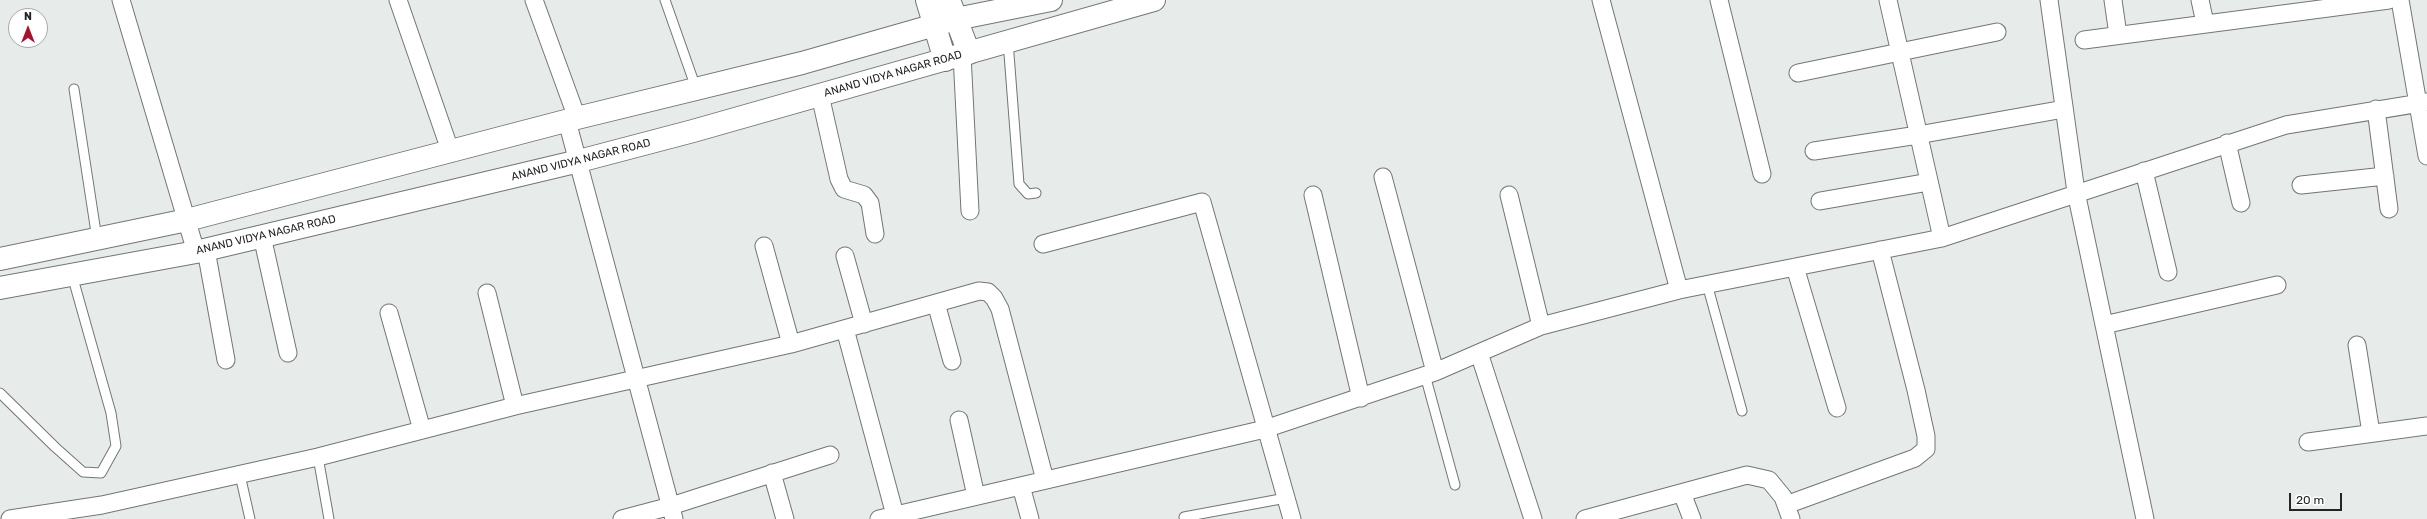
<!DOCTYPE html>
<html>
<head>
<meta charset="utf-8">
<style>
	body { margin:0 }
	#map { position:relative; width:2427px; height:519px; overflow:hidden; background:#e7ebe9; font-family:Rubik,sans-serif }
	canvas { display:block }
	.north { position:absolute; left:8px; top:8px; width:40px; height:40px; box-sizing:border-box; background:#fff; border:1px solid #a7a8a7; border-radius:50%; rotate:0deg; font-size:11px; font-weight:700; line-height:16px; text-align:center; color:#232524 }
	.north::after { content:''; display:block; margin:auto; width:14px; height:18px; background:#a9112f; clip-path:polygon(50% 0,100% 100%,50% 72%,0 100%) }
	.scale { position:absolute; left:2289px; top:493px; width:53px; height:18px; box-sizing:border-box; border:2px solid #232524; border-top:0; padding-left:5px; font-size:12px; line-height:14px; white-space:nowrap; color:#232524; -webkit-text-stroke:3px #fff; paint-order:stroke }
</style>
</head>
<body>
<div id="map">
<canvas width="2427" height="519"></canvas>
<div class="north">N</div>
<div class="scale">20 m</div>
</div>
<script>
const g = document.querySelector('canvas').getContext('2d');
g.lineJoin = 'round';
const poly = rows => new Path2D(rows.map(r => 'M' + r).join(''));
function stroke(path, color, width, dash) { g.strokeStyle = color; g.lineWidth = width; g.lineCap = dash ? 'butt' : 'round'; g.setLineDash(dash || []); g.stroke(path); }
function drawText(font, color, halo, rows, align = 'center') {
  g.font = font + ' Rubik,sans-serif'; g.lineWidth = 3; g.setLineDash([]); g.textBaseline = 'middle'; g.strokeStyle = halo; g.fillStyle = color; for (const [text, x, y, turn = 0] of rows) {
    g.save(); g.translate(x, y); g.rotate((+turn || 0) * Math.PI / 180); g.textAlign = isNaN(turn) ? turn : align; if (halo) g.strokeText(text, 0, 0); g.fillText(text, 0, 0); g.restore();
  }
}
const service = poly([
	[665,0,696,88],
	[1008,41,1019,184,1028,194,1036,193],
	[74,89,97,239],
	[1707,284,1742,411],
	[1425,375,1455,485],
	[0,393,55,447,83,472,101,473,116,446,111,413,72,275],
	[318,457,329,519],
	[240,475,250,519],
	[1184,517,1286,498]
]);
const minor = poly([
	[121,0,196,252],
	[398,0,451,153],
	[534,0,577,118],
	[1601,0,1679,290],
	[1719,0,1762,174],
	[1888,0,1942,238],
	[2049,0,2076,192,2145,519],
	[2113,0,2118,35],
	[2200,0,2205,23],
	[2400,0,2427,156],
	[2084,40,2389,0],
	[962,55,970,211],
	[1798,73,1997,32],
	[820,95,839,179,844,189,864,195,870,203,875,234],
	[2376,109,2389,209],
	[567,121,674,519],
	[2227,143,2241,203],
	[1814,151,1918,135,2064,109],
	[2144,171,2168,272],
	[1383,177,1435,372],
	[2301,185,2385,176],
	[1313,195,1361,398],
	[1509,195,1541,326],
	[1820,201,1929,182],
	[262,236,288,353],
	[1043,244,1202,202,1292,519],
	[764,246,791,344],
	[206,250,226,360],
	[845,256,864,324],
	[1795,267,1837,408],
	[487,293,515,406],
	[936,303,952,361],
	[389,313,422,430],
	[2104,325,2277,285],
	[845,329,895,515],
	[2357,345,2371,433],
	[1479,353,1533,519],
	[959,420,976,496],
	[2308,442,2427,426],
	[772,473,785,519],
	[1021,486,1030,519],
	[1682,493,1692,519],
	[1786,505,1915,458,1926,449,1926,436,1916,390,1880,250],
	[10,519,102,505,318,457,515,406,791,344,979,291,988,292,994,298,1000,309,1045,480],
	[622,519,671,506,830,455],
	[879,519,1265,429,1435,372,1541,326,1679,290,1942,238,2286,125,2427,102],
	[1585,519,1747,475,1769,480,1783,497,1791,519]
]);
const tertiary = poly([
	[927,0,945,60],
	[949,0,969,53]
]);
const secondary = poly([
	[0,259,187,220,577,118,802,63,956,19,1051,0],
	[0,288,196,252,579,161,693,131,1154,0]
]);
stroke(service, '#727675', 11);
stroke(minor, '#727675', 19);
stroke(tertiary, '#727675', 24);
stroke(secondary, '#727675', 24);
stroke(service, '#fff', 9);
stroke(minor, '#fff', 17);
stroke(tertiary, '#fff', 22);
stroke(secondary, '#fff', 22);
drawText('11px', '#232524', '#fff', [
	["ANAND VIDYA NAGAR ROAD",893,74,-16],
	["ANAND VIDYA NAGAR ROAD",581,160,-14],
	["ANAND VIDYA NAGAR ROAD",266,235,-13]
]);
</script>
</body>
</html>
